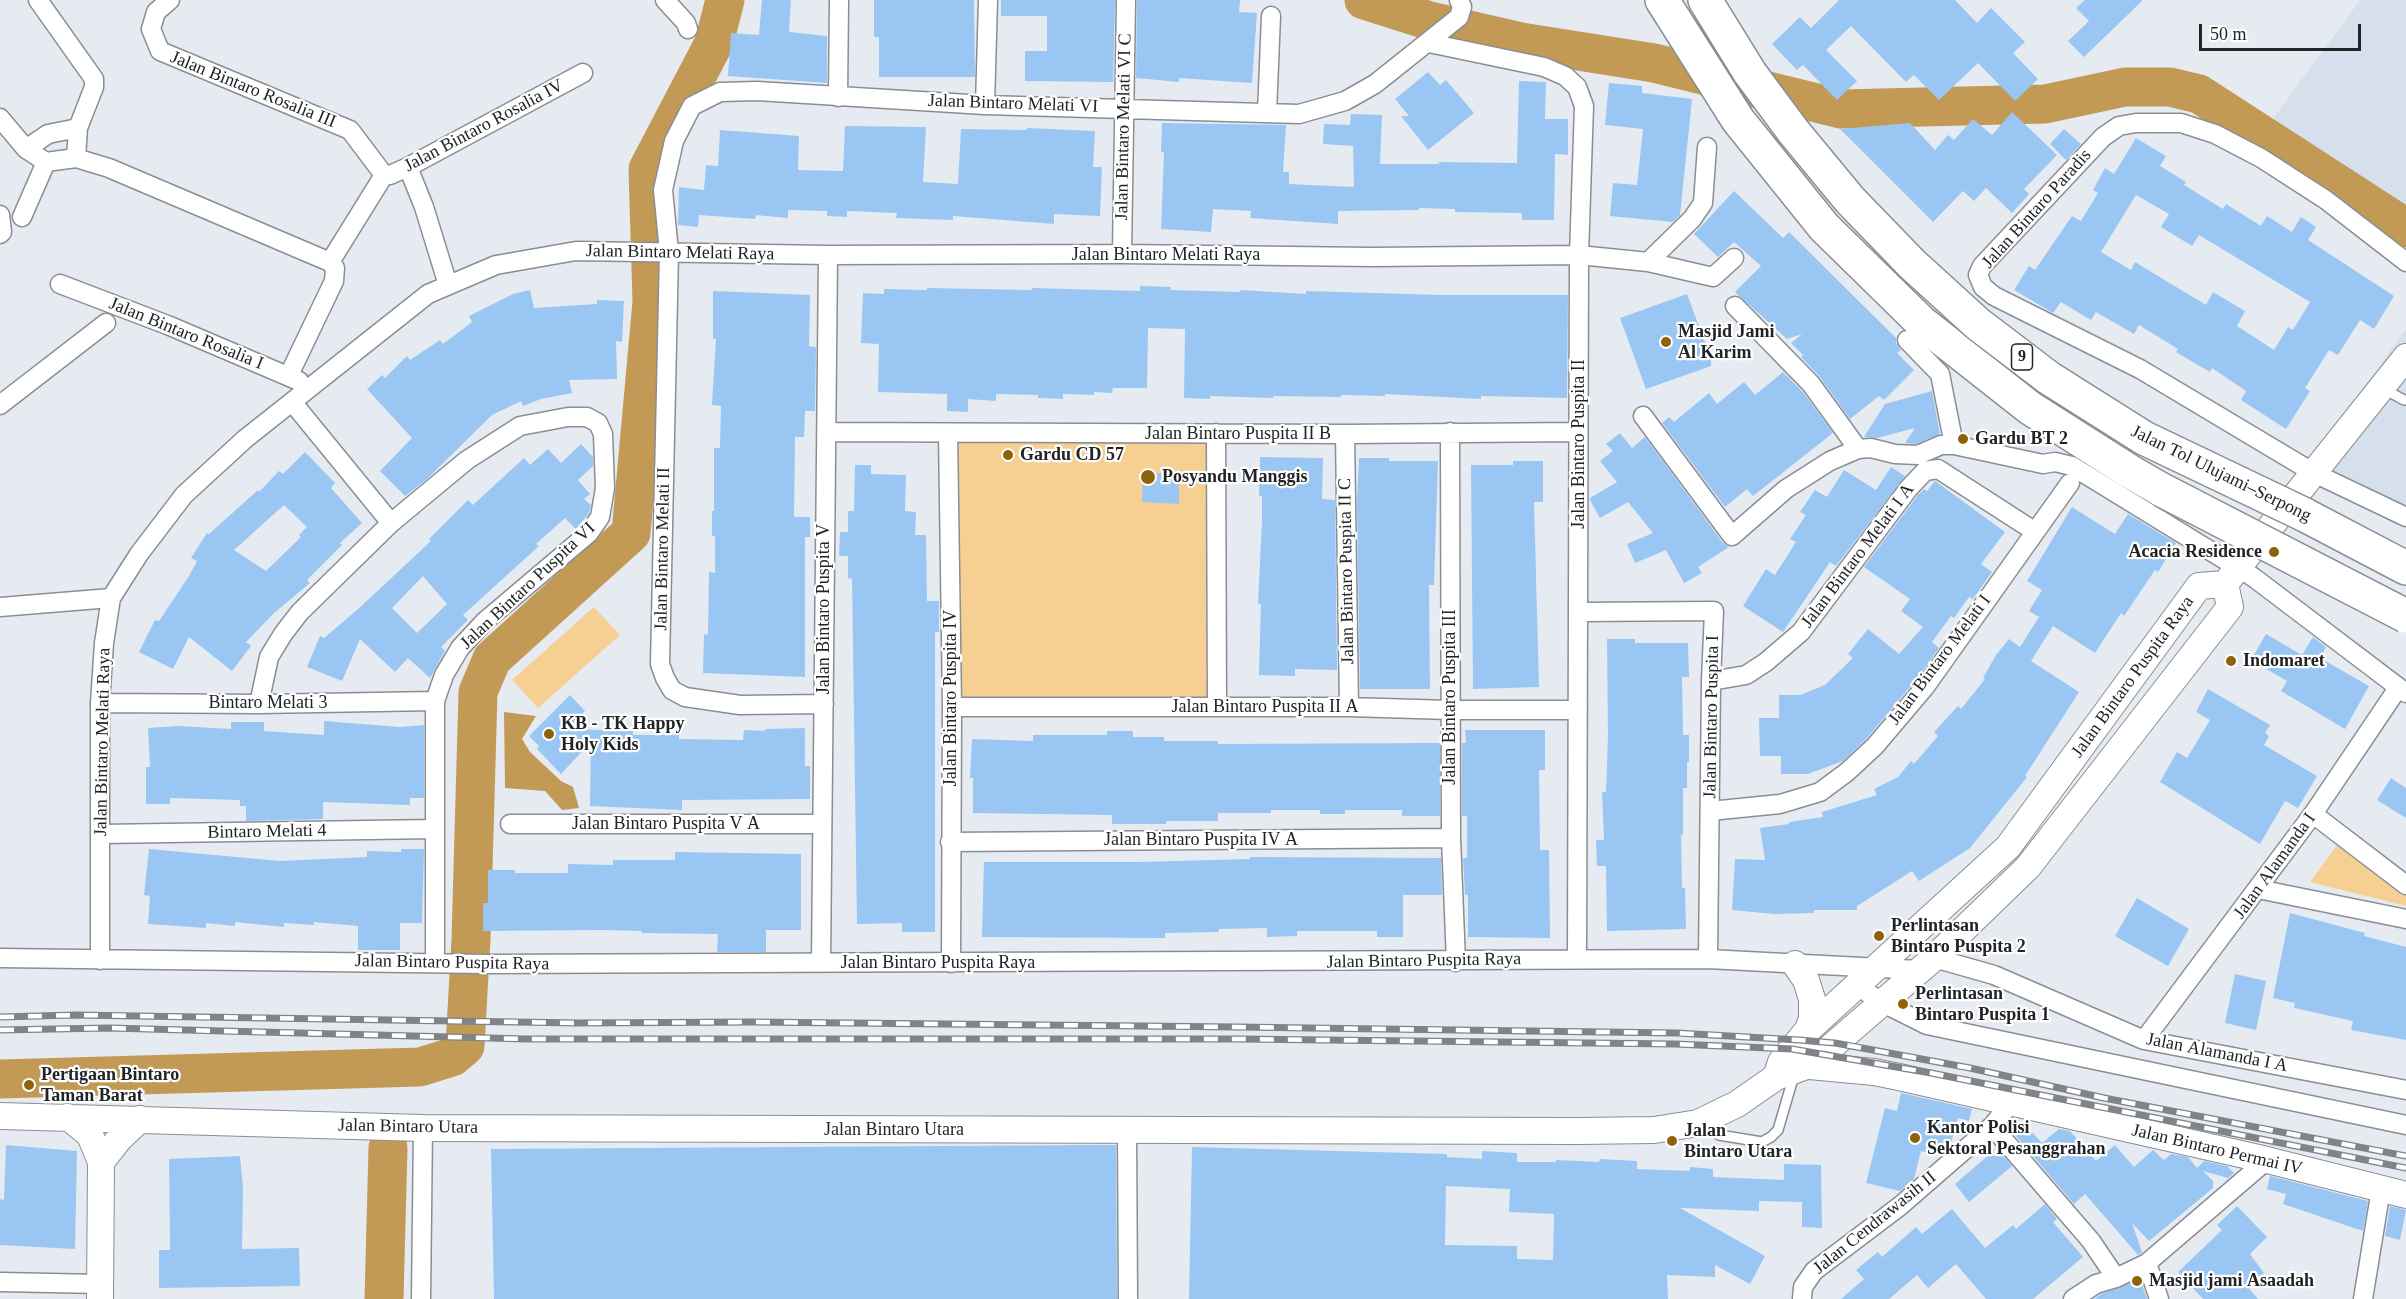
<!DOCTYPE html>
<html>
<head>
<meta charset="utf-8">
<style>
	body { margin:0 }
	#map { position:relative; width:2406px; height:1299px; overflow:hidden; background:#e6ebf2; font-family:Georgia,serif }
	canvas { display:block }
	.scale { position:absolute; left:2199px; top:24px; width:162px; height:27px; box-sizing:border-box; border:3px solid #212325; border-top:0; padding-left:8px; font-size:18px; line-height:21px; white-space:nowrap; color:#212325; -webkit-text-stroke:4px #fff; paint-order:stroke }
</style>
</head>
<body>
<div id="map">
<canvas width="2406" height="1299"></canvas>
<div class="scale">50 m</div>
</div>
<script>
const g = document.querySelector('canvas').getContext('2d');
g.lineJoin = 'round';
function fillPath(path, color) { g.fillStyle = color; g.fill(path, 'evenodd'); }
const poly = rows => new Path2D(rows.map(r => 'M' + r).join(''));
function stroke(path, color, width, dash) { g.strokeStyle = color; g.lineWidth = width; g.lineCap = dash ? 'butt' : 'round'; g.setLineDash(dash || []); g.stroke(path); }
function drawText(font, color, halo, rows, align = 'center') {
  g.font = font + ' Georgia,serif'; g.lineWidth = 4.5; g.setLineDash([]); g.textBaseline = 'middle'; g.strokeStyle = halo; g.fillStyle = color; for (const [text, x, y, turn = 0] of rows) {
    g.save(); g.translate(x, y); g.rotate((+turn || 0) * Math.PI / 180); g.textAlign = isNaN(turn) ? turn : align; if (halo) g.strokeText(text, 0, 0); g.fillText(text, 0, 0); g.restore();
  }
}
fillPath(poly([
	[2360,0,2406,0,2406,244,2259,138],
	[2406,329,2406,512,2302,472]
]), '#d5e0ec');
fillPath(poly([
	[1216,433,1217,707,952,707,948,434],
	[594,607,620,635,538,708,512,680],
	[2348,830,2406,876,2406,906,2310,882]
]), '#f6cf93');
fillPath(poly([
	[504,712,536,716,522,739,530,752,561,781,573,787,579,808,562,810,545,791,505,788]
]), '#c39a55');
stroke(poly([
	[1364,0,1430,21,1521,42,1654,63,1841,109,2045,104,2125,87,2170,87,2199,94,2406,228],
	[0,1079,420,1067,452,1057,465,1046,471,939,478,692,492,659,631,533,652,302,648,169,714,43,725,0],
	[384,1299,388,1148]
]), '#c39a55', 39);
fillPath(poly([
	[762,0,791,0,789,32,827,36,827,83,728,76,731,33,759,35],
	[874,0,974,0,975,77,879,77,879,37,874,37],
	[1001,0,1115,0,1113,82,1025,81,1025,51,1047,51,1047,16,1001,16],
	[1137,0,1240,0,1239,12,1257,13,1252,83,1179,78,1179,82,1136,78],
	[1839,0,1955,0,1977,23,1991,8,2025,42,2013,53,2038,79,2015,101,1978,63,1939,100,1914,75,1906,82,1851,26,1826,50,1857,81,1837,100,1803,65,1797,70,1772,44,1800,17,1811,28],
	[2085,0,2143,0,2084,57,2068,41,2089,21,2076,8],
	[1428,72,1440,85,1446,80,1474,113,1428,150,1401,116,1409,116,1395,99],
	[1519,81,1546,82,1545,119,1568,119,1568,155,1555,154,1554,220,1522,220,1522,213,1455,212,1455,209,1419,208,1419,210,1338,211,1338,224,1250,218,1251,211,1213,209,1211,232,1161,229,1164,152,1161,152,1162,123,1286,125,1283,172,1289,172,1289,184,1354,187,1353,146,1323,144,1324,124,1350,125,1351,114,1382,115,1380,164,1440,164,1438,162,1517,163],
	[1609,83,1642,86,1642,93,1692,99,1680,215,1673,222,1610,216,1613,183,1637,185,1643,129,1605,125],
	[2012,112,2057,155,2024,189,2029,194,2012,213,1986,188,1974,201,1963,191,1933,222,1840,129,1910,123,1935,150,1948,135,1954,140,1973,119,1992,135],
	[845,126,926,127,923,182,958,184,961,129,1026,130,1027,128,1095,131,1093,167,1102,167,1100,216,1054,214,1054,224,953,216,953,220,896,218,897,213,847,211,847,217,827,216,827,211,788,210,788,218,756,215,755,219,699,215,698,227,678,225,679,187,704,190,706,165,718,166,720,130,799,136,798,170,843,171],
	[2064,129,2081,144,2066,160,2050,144],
	[2136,138,2166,156,2160,166,2186,182,2184,185,2223,209,2226,204,2261,226,2267,216,2292,232,2301,217,2316,227,2308,240,2394,296,2374,329,2360,320,2338,355,2329,350,2305,388,2310,391,2286,429,2241,400,2246,391,2212,368,2210,372,2176,352,2178,349,2139,325,2134,334,2096,312,2091,320,2061,302,2053,313,2014,290,2029,266,2035,270,2072,216,2081,221,2098,193,2093,190,2105,168,2114,174],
	[2136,195,2169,214,2161,227,2192,246,2199,235,2310,302,2293,330,2288,327,2274,350,2237,326,2245,311,2213,292,2206,305,2135,262,2131,270,2101,252],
	[1734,191,1783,238,1789,232,1896,338,1896,343,1901,350,1897,353,1914,370,1884,400,1879,396,1850,419,1820,377,1801,357,1803,355,1791,343,1802,334,1787,339,1735,292,1761,266,1734,242,1718,257,1694,234],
	[1140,286,1171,287,1170,290,1240,292,1240,290,1306,294,1306,291,1442,295,1568,295,1567,398,1481,396,1481,399,1385,394,1385,396,1341,395,1341,397,1273,396,1273,398,1210,396,1210,399,1184,398,1185,329,1148,328,1147,388,1113,388,1112,393,1094,392,1094,395,1063,394,1063,399,1038,398,1038,395,996,394,996,401,968,399,968,412,947,411,947,394,878,392,879,344,861,343,863,293,884,294,884,289,927,290,927,288,1032,290,1032,288,1140,291],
	[530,290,534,308,597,304,597,300,624,301,622,342,616,341,617,379,569,380,572,393,541,399,523,406,521,401,492,415,427,479,405,496,380,471,412,438,367,389,382,375,385,378,407,356,410,360,440,340,443,344,472,322,469,316,513,294],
	[713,291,810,295,809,346,816,347,815,411,805,411,804,437,795,437,794,517,810,517,810,537,805,537,805,677,703,673,704,634,708,635,709,572,715,573,715,536,712,536,712,511,714,511,714,448,720,448,721,406,712,405,716,339,713,339],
	[1687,294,1711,359,1711,366,1646,389,1620,318],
	[1783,372,1802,391,1833,433,1753,496,1747,489,1725,507,1662,423,1669,417,1674,422,1709,393,1717,404,1744,382,1755,395],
	[1932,391,1940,434,1916,444,1905,443,1915,428,1877,438,1864,437,1885,404],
	[1620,433,1632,448,1645,437,1723,543,1729,547,1698,567,1702,573,1684,583,1666,550,1635,563,1627,544,1653,533,1628,502,1600,518,1590,500,1590,498,1617,482,1600,461,1613,451,1606,444],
	[581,444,593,457,593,466,578,480,590,494,584,499,591,505,589,513,576,529,565,518,536,544,539,546,463,615,468,620,441,647,445,651,430,678,408,658,395,672,360,639,342,681,307,667,320,636,324,638,357,610,431,541,429,539,468,500,473,505,524,458,530,465,548,449,561,463],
	[423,576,447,604,417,633,392,608],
	[305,452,335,483,331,488,362,523,340,543,342,545,307,580,310,583,274,613,246,642,251,646,232,671,189,637,173,669,139,652,155,620,159,621,189,576,197,561,191,558,207,533,209,534,258,490,259,492,279,471,283,474],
	[284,505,307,527,299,535,301,537,266,571,234,550],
	[1260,457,1323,458,1322,499,1335,500,1337,670,1295,669,1295,676,1259,675,1261,604,1258,604,1262,521,1262,496,1259,496],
	[1359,458,1389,458,1389,461,1438,461,1434,585,1429,585,1430,689,1360,689,1357,500],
	[1513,461,1543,461,1543,502,1534,502,1539,687,1473,689,1471,465,1513,465],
	[855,465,871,465,871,474,906,475,905,511,916,512,915,535,926,535,927,601,939,601,939,632,935,632,935,932,902,932,902,923,857,924,852,579,848,578,848,556,839,556,840,532,848,532,848,511,854,511],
	[1891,467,1905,476,1836,566,1830,562,1783,632,1743,606,1766,569,1775,575,1796,542,1790,539,1806,515,1800,512,1815,490,1827,497,1844,470,1876,490],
	[1143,473,1179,474,1179,504,1142,502],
	[1935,481,2005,532,1981,564,1992,572,1973,599,1969,597,1954,618,1951,616,1932,642,1939,648,1916,680,1867,738,1843,761,1808,774,1781,774,1781,756,1760,756,1759,718,1779,718,1779,695,1800,695,1825,685,1853,658,1848,654,1868,629,1899,654,1923,627,1901,611,1910,599,1864,567,1918,495,1924,489,1927,491],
	[2072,507,2115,534,2128,514,2176,543,2158,572,2155,570,2124,616,2121,613,2095,653,2053,626,2031,661,2079,692,2025,776,2027,777,1970,848,1919,881,1912,871,1857,906,1857,910,1814,910,1814,913,1774,914,1732,910,1735,859,1765,860,1760,828,1789,824,1789,822,1823,817,1822,812,1877,795,1874,789,1898,777,1911,761,1914,764,1938,736,1934,732,1958,706,1961,709,1985,679,1983,678,1996,655,2009,639,2020,647,2039,617,2029,611,2042,590,2027,581],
	[2266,634,2302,655,2313,637,2326,647,2320,658,2369,686,2345,729,2281,691,2287,681,2251,660],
	[1607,639,1635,639,1635,643,1688,643,1689,677,1682,677,1683,735,1689,735,1689,762,1687,762,1687,788,1683,788,1683,835,1681,835,1682,888,1685,888,1686,929,1607,931,1606,866,1597,866,1596,840,1604,840,1602,792,1606,792,1608,736],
	[2208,689,2270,725,2265,733,2269,736,2264,745,2317,776,2298,808,2285,801,2260,844,2160,782,2177,752,2187,758,2210,720,2196,712],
	[570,695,585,711,567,729,633,731,633,735,679,735,679,739,743,740,744,730,765,731,765,729,805,728,805,766,810,766,810,799,682,800,682,810,590,806,591,742,561,774,537,749,539,746,529,736],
	[324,721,400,727,424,725,424,798,410,798,410,805,323,802,323,819,246,821,246,806,240,806,240,800,170,798,170,804,146,804,146,767,150,767,148,728,177,726,231,729,231,722,264,722,264,731,324,735],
	[1465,730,1545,730,1545,770,1539,770,1540,850,1549,850,1550,938,1468,937,1468,895,1465,895,1463,858,1467,858,1467,816,1462,816,1462,743,1466,743],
	[1107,731,1133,731,1133,737,1164,737,1164,741,1218,741,1218,744,1440,743,1440,816,1402,816,1402,810,1345,810,1345,814,1320,814,1320,810,1271,810,1271,813,1218,813,1218,821,1166,821,1166,824,1112,824,1112,815,973,813,973,778,970,778,972,739,1033,741,1033,735,1107,735],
	[2391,778,2406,788,2406,818,2377,800],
	[149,849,280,861,367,857,367,851,401,852,401,849,424,849,422,923,400,923,400,950,358,950,358,926,314,922,314,925,284,923,284,927,235,922,235,926,206,923,206,928,148,924,150,896,144,895],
	[675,852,801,854,801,930,766,930,766,952,717,952,718,934,642,933,642,931,603,930,483,931,483,903,488,903,488,870,515,870,515,873,568,873,568,864,613,865,613,860,675,860],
	[1250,857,1441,858,1442,895,1403,895,1403,937,1377,937,1377,931,1297,931,1297,936,1267,937,1267,928,1219,929,1219,932,1165,933,1165,938,982,937,984,862,1139,862,1250,859],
	[2137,898,2189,929,2168,966,2115,936],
	[2290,913,2365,933,2364,936,2406,947,2406,1040,2351,1030,2353,1021,2294,1008,2295,1003,2273,998],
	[2235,974,2266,981,2256,1030,2225,1023],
	[1901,1093,1972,1109,1969,1121,1958,1118,1950,1147,1940,1156,1921,1151,1914,1179,1900,1191,1866,1183,1885,1108,1897,1111],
	[2025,1125,2042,1143,2059,1129,2070,1131,2096,1161,2115,1145,2134,1167,2153,1150,2164,1160,2171,1154,2188,1157,2197,1168,2204,1161,2227,1166,2234,1173,2228,1178,2203,1171,2213,1181,2213,1188,2149,1241,2132,1223,2142,1252,2138,1255,2085,1194,2074,1204,2015,1135],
	[6,1145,77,1151,75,1249,0,1245,0,1199,4,1200],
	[1095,1145,1116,1145,1117,1299,494,1299,491,1149],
	[1192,1147,1447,1154,1447,1157,1482,1159,1482,1151,1517,1153,1517,1162,1556,1162,1556,1160,1599,1162,1600,1159,1637,1161,1637,1169,1690,1171,1690,1167,1713,1169,1713,1177,1784,1180,1784,1164,1821,1165,1822,1228,1802,1227,1802,1202,1759,1201,1759,1211,1680,1208,1765,1256,1750,1284,1715,1265,1715,1277,1667,1275,1668,1299,1189,1299],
	[1446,1186,1510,1189,1509,1212,1554,1214,1553,1260,1517,1259,1517,1246,1445,1245],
	[1999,1151,2012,1166,1969,1202,1955,1184,1991,1153,1994,1156],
	[240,1156,243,1188,242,1249,299,1248,300,1286,159,1288,159,1250,170,1250,169,1159],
	[2270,1176,2368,1201,2363,1231,2283,1204,2286,1194,2267,1189],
	[2045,1204,2057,1219,2053,1222,2083,1257,2033,1299,1986,1299,1956,1264,1928,1288,1917,1275,1889,1299,1841,1299,1864,1279,1856,1270,1878,1252,1882,1257,1916,1227,1922,1234,1952,1209,1985,1248,2013,1225,2016,1229],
	[2237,1206,2267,1237,2250,1254,2264,1273,2246,1285,2258,1299,2203,1299,2178,1272,2222,1230,2217,1225],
	[2390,1206,2406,1210,2400,1240,2385,1236],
	[2140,1279,2147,1299,2094,1299,2101,1294]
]), '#9ac6f4');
const lane = poly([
	[2382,388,2404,400,2406,400],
	[1719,1135,1762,1142,1771,1137,1778,1130,1794,1075]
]);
const street = poly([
	[38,0,94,79,94,87,78,128,76,158],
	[170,0,156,12,151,29,160,51,350,130,384,175],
	[665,0,686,23,688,29],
	[1429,43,1544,67,1565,76,1577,87,1584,106,1579,255,1577,958],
	[838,97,839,0],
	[985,105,988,0],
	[1267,113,1271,16],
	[0,118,26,149,46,162,76,158,109,168,330,262,335,268,334,281,289,375],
	[26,149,48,134,78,128],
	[408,167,424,207,448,285],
	[384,175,390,175,408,167,583,73],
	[0,215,2,232,0,234],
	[22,217,46,162],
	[1122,254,1126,0],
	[330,262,384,175],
	[1648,262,1692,219,1703,203,1707,147],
	[2406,262,2326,200,2261,158,2215,134,2181,123,2136,123,2119,126,2103,137,1982,266,1978,275,1983,287,1994,296,2140,369,2314,473,2406,517],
	[60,284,170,326,299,381],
	[1735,306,1811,384,1858,449],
	[1907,340,1940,374,1954,445],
	[293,403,391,523],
	[0,405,106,323],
	[1643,416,1732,536,1786,489,1830,461,1858,449,1871,448,1895,454,1918,455,1941,445,1954,445,2043,464,2055,462,2072,466,2253,577,2406,693],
	[826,432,1345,434,1578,432],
	[1450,432,1451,838,1456,962],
	[948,433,952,707,951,963],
	[1216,433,1217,707],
	[1345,434,1349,707],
	[0,607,111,598],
	[1580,612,1714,611,1711,681,1708,959],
	[1711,681,1746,675,1766,662,1801,632,1909,488,1925,471,1938,469,2034,531],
	[100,703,259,704,435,701],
	[259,704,269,657,283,634,300,612,391,523,467,460,520,426,568,417,587,417,598,423,603,434,605,488,600,517,589,533,485,621,460,648,444,675,435,701,435,962],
	[824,704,740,705,685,697,672,690,665,678,660,664,669,252,663,190,674,141,692,106,720,92,757,91,985,105,1299,114,1345,101,1375,84,1459,17,1462,7,1459,0],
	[952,707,1349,707,1450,710,1578,710],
	[1710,811,1780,804,1820,792,1847,772,1875,746,1925,687,2070,483],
	[2313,814,2406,885],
	[510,824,822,824],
	[101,834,434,829],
	[950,842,1451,838],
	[2258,889,2406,919],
	[0,958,488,964,1708,959,1919,970],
	[1934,958,1994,975,2144,1040,2406,1090],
	[100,960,100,703,104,643,111,598,139,554,184,495,245,439,428,294,496,265,576,251,828,255,1122,254,1372,257,1579,255,1648,262,1713,277,1734,258],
	[821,963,828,255],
	[1858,986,1881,1002,1927,1025,2406,1125],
	[2144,1040,2313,814,2398,688],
	[1992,1126,2091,1241,2116,1278],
	[1127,1131,1128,1299],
	[2147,1263,2159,1299],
	[0,1282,100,1284],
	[421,1299,423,1128],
	[1802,1299,1803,1287,1814,1271,1900,1206,1992,1126,2011,1103],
	[2073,1299,2096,1284,2116,1278,2147,1263,2267,1160],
	[2363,1299,2381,1189]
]);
const secondary = poly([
	[2225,584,2406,357],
	[1795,964,1806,980,1812,999,1812,1018,1808,1030],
	[1799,1065,1874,1072,1899,1077,2267,1160,2406,1195],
	[1776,1077,1781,1062,1808,1030,2008,847,2199,586,2225,584],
	[0,1116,423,1128,1578,1131,1654,1130,1698,1123,1737,1104,1776,1077,1806,1066,1824,1053,1934,958,2028,867,2230,607,2225,584],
	[68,1117,90,1135,101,1162,100,1299],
	[101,1162,119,1139,140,1119]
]);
const highway = poly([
	[1662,0,1738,120,1824,227,1922,323,2030,408,2129,471,2162,490],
	[1705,0,1750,73,1793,131],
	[2303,514,2406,568]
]);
stroke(lane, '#898e94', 12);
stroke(street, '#898e94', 21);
stroke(secondary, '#898e94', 28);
stroke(highway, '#898e94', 36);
stroke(lane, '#fff', 9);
stroke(street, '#fff', 18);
stroke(secondary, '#fff', 26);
stroke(highway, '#fff', 33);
const rail = poly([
	[0,1017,75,1015,578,1023,752,1022,1236,1027,1677,1033,1799,1040,1835,1043,1970,1068,2104,1098,2406,1156],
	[0,1030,109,1028,527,1039,1239,1039,1675,1044,1792,1049,1931,1073,2406,1168]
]);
stroke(rail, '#808388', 7);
stroke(rail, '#fff', 4.5, [14]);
const highwayBridge = poly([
	[1793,131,1850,200,1912,264,1978,324,2049,378,2144,438,2303,514],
	[2162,490,2406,616]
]);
stroke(highwayBridge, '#898e94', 36, []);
stroke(highwayBridge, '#fff', 33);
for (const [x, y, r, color] of [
	[1666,342,6,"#8e6308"],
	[1963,439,6,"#8e6308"],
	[1008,455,6,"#8e6308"],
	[1148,477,8,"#8e6308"],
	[2274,552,6,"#8e6308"],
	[2231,661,6,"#8e6308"],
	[549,734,6,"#8e6308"],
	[1879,936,6,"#8e6308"],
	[1903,1004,6,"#8e6308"],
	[29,1085,6,"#8e6308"],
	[1915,1138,6,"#8e6308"],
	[1672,1141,6,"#8e6308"],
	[2137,1281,6,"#8e6308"]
]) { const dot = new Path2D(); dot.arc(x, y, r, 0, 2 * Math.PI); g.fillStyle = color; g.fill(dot); stroke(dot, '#fff', 2); }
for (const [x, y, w] of [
	[2022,357,21]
]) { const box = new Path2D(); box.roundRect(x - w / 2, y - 13, w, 26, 4.5); g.fillStyle = '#fff'; g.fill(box); stroke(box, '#212325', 1.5); }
drawText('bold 16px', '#212325', null, [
	["9",2022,357]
]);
drawText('18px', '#212325', '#fff', [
	["Jalan Bintaro Rosalia III",253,90,22],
	["Jalan Bintaro Melati VI",1013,104,2],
	["Jalan Bintaro Rosalia IV",484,126,-28],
	["Jalan Bintaro Melati VI C",1124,127,-89],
	["Jalan Bintaro Paradis",2037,209,-48],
	["Jalan Bintaro Melati Raya",680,253,1],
	["Jalan Bintaro Melati Raya",1166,255],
	["Jalan Bintaro Rosalia I",186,334,22],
	["Jalan Bintaro Puspita II B",1238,434],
	["Jalan Bintaro Puspita II",1579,444,-90],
	["Jalan Tol Ulujami–Serpong",2221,474,26],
	["Jalan Bintaro Melati II",663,549,-89],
	["Jalan Bintaro Melati I A",1858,556,-53],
	["Jalan Bintaro Puspita II C",1347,571,-91],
	["Jalan Bintaro Puspita VI",528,586,-43],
	["Jalan Bintaro Puspita V",824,609,-90],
	["Jalan Bintaro Melati I",1940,660,-53],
	["Jalan Bintaro Puspita Raya",2133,677,-54],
	["Jalan Bintaro Puspita III",1450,697,-90],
	["Jalan Bintaro Puspita IV",951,698,-90],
	["Bintaro Melati 3",268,703],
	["Jalan Bintaro Puspita II A",1265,707],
	["Jalan Bintaro Puspita I",1712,717,-89],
	["Jalan Bintaro Melati Raya",103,742,-89],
	["Jalan Bintaro Puspita V A",666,824],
	["Bintaro Melati 4",267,832,-1],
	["Jalan Bintaro Puspita IV A",1201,840],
	["Jalan Alamanda I",2275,866,-54],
	["Jalan Bintaro Puspita Raya",1424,961,-1],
	["Jalan Bintaro Puspita Raya",452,963,1],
	["Jalan Bintaro Puspita Raya",938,963],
	["Jalan Alamanda I A",2217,1053,11],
	["Jalan Bintaro Utara",408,1127,1],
	["Jalan Bintaro Utara",894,1130],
	["Jalan Bintaro Permai IV",2217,1150,13],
	["Jalan Cendrawasih II",1875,1223,-39]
]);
drawText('bold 18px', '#212325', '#fff', [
	["Masjid Jami",1678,332],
	["Al Karim",1678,353],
	["Gardu BT 2",1975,439],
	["Gardu CD 57",1020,455],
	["Posyandu Manggis",1162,477],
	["Acacia Residence",2262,552,"right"],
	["Indomaret",2243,661],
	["KB - TK Happy",561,724],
	["Holy Kids",561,745],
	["Perlintasan",1891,926],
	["Bintaro Puspita 2",1891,947],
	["Perlintasan",1915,994],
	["Bintaro Puspita 1",1915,1015],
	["Pertigaan Bintaro",41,1075],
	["Taman Barat",41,1096],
	["Kantor Polisi",1927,1128],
	["Sektoral Pesanggrahan",1927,1149],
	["Jalan",1684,1131],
	["Bintaro Utara",1684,1152],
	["Masjid jami Asaadah",2149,1281]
], 'left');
</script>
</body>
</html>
